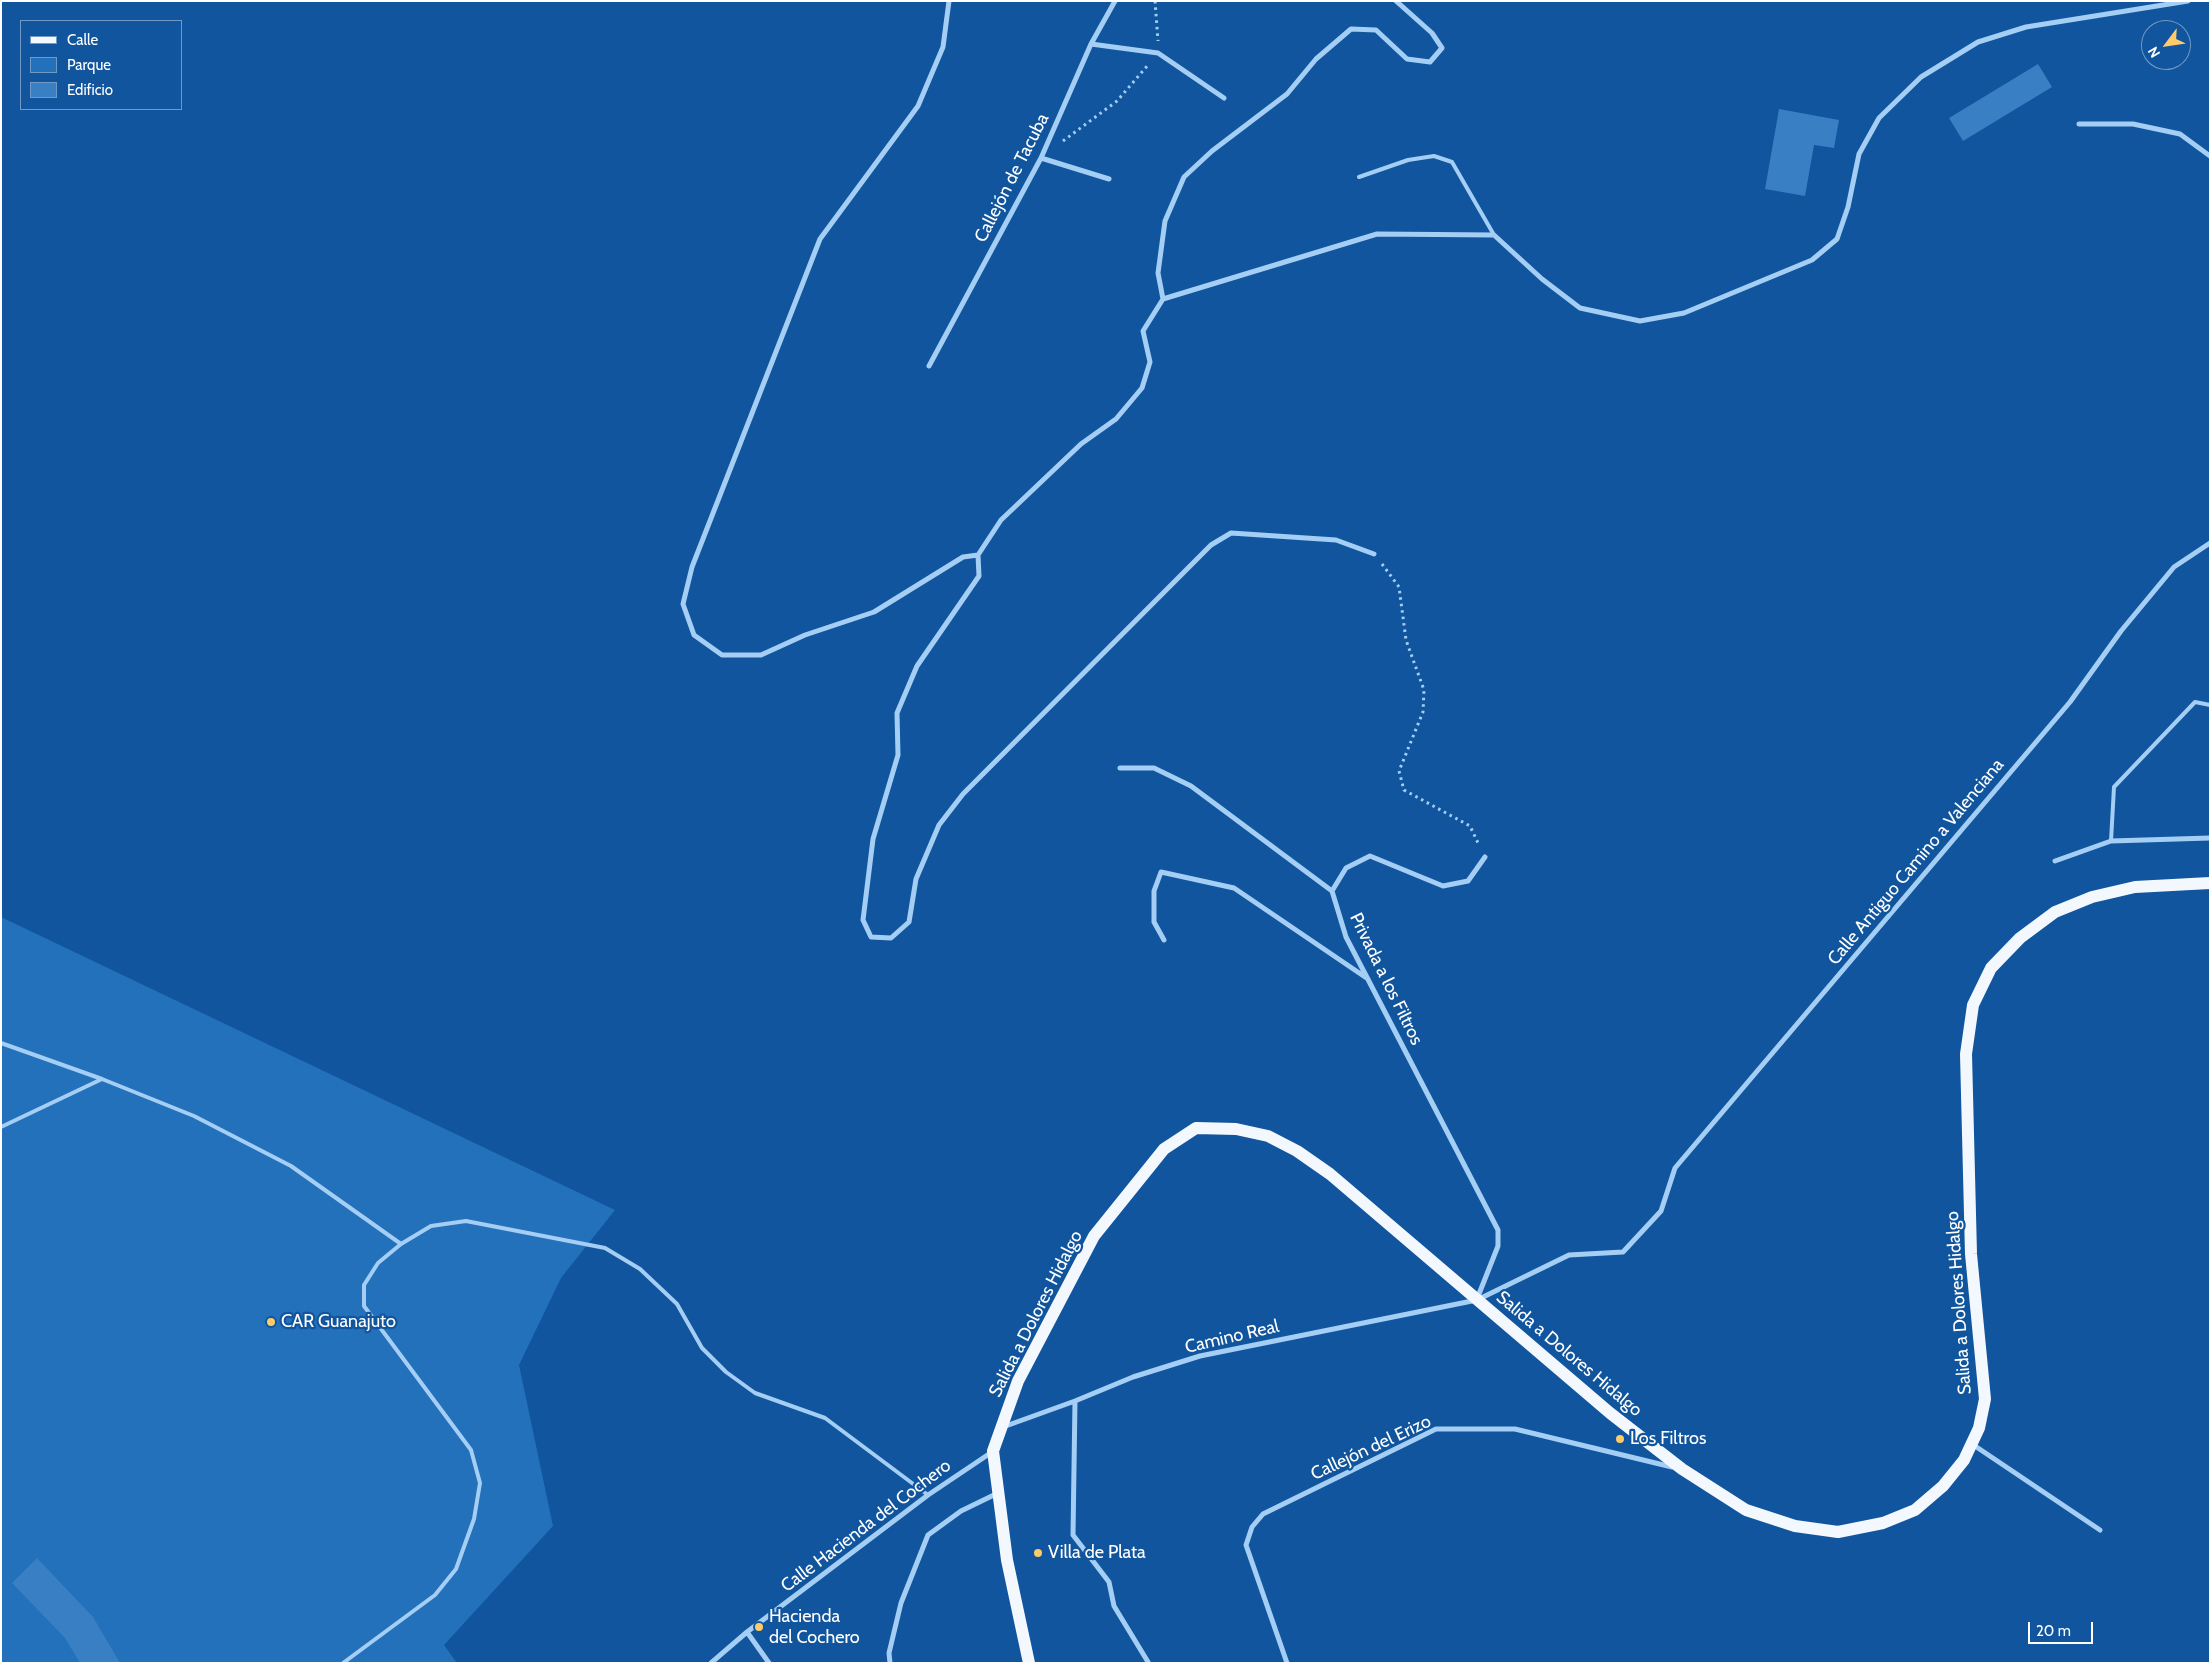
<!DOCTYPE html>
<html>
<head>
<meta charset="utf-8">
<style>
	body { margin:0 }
	#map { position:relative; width:2211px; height:1664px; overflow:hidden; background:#10559d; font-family:Cabin,sans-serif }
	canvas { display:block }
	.frame { position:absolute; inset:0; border:2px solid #fff; pointer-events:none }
	.legend { position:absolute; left:20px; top:20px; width:162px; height:90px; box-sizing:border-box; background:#10559d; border:1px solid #7099c4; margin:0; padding:6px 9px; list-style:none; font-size:15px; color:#fff }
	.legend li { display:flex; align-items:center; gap:10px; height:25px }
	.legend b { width:25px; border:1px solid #7099c4 }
	.north { position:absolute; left:2141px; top:20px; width:50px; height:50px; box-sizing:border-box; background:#10559d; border:1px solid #7099c4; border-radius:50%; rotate:239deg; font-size:14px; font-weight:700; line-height:20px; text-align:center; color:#fff }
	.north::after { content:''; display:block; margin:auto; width:18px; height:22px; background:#ffcb69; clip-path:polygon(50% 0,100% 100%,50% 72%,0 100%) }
	.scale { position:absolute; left:2028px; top:1622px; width:65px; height:22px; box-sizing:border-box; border:2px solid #fff; border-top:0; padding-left:6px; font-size:15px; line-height:18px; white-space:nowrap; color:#fff; -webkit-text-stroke:4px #10559d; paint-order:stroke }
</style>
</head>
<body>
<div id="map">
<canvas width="2211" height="1664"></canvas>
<div class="frame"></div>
<ul class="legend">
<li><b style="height:6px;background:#f3f8ff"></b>Calle</li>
<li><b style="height:14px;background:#2370bb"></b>Parque</li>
<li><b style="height:14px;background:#397fc4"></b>Edificio</li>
</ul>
<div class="north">N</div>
<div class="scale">20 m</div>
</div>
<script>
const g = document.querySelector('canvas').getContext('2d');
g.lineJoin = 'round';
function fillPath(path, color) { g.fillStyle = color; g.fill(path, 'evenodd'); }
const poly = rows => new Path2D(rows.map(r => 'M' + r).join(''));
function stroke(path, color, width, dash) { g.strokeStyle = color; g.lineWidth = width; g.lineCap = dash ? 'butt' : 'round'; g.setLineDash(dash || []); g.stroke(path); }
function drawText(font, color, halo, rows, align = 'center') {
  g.font = font + ' Cabin,sans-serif'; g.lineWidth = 4.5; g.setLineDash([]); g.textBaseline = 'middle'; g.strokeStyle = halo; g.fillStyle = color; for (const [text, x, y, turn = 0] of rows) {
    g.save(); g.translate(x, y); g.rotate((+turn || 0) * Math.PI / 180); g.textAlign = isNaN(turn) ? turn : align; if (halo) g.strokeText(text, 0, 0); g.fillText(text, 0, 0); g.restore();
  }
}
fillPath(poly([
	[1,917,615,1210,561,1278,519,1365,553,1526,444,1645,457,1663,1,1663]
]), '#2370bb');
fillPath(poly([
	[2038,64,2052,87,1963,141,1949,118],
	[1779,109,1839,120,1834,148,1814,145,1805,196,1765,189],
	[37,1558,93,1617,120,1663,80,1663,65,1638,12,1583]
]), '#397fc4');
stroke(poly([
	[1155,1,1158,41],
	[1063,141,1117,101,1148,65],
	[1382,564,1399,587,1406,640,1424,690,1423,712,1399,771,1404,790,1470,826,1479,845]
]), '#a5cef5', 3, [2.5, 4]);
stroke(poly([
	[1359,177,1408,160,1434,156,1452,162,1494,235],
	[2111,841,2114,787,2195,702,2210,705],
	[1,1043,102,1079],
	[1,1127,102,1079,194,1116,291,1166,401,1244],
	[343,1663,435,1595,456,1569,474,1519,480,1483,471,1450,364,1306,364,1285,378,1263,401,1244,431,1226,466,1221,605,1248,640,1269,677,1304,702,1348,726,1372,755,1393,825,1418,928,1495]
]), '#a5cef5', 4);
stroke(poly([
	[949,1,943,47,918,106,820,239,692,567,683,604,694,635,722,655,761,655,805,635,874,612,963,557,978,555],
	[1091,44,1158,53,1224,98],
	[2079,124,2133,124,2180,134,2210,156],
	[1041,158,1109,179],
	[1163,299,1158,273,1165,221,1184,177,1212,151,1287,94,1316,59,1351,29,1376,30,1407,59,1430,62,1442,48,1432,33,1396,1],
	[929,366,1041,158,1091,44,1115,1],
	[1374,554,1336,540,1231,533,1211,545,963,794,939,825,916,879,909,922,891,938,871,937,863,920,873,839,898,755,897,713,917,666,979,576,978,555,1001,520,1081,444,1116,419,1142,388,1150,362,1143,331,1163,299,1377,234,1494,235,1542,279,1580,308,1640,321,1684,313,1812,260,1837,239,1848,207,1859,154,1879,118,1921,77,1978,42,2026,27,2188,1],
	[1120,768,1154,768,1191,786,1332,891],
	[2055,861,2111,841,2210,838],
	[1164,940,1154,922,1154,891,1161,872,1234,888,1368,979],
	[1477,1299,1498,1246,1498,1230,1346,937,1332,891,1346,868,1370,856,1443,886,1468,881,1485,857],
	[1075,1401,1073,1535,1109,1582,1114,1606,1148,1662],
	[1003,1427,1075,1401,1133,1377,1200,1356,1477,1300,1569,1255,1623,1252,1661,1211,1675,1168,2070,702,2121,631,2174,567,2210,543],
	[1972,1444,2100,1530],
	[747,1632,769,1663],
	[711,1663,747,1632,928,1495,992,1452],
	[890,1663,889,1653,901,1603,928,1535,961,1511,998,1493],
	[1287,1663,1246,1545,1252,1527,1263,1514,1436,1429,1515,1429,1672,1467]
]), '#a5cef5', 5);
stroke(poly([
	[1029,1663,1007,1560,993,1451,1018,1381,1094,1236,1164,1149,1196,1128,1236,1129,1268,1136,1297,1151,1330,1174,1610,1413,1682,1469,1746,1510,1795,1526,1838,1532,1883,1523,1915,1510,1943,1486,1964,1460,1979,1428,1985,1399,1971,1254,1966,1054,1973,1005,1991,968,2020,938,2055,912,2092,897,2135,887,2210,883]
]), '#f3f8ff', 12);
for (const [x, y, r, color] of [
	[271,1322,5,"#ffcb69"],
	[1620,1439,5,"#ffcb69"],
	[1038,1553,5,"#ffcb69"],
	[759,1627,5,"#ffcb69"]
]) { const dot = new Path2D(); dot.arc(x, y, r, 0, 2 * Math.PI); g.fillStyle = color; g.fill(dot); stroke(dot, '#10559d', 2); }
drawText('18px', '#fff', '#10559d', [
	["Callejón de Tacuba",1012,178,-63],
	["Calle Antiguo Camino a Valenciana",1916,862,-50],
	["Privada a los Filtros",1386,979,64],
	["Salida a Dolores Hidalgo",1959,1303,-94],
	["Salida a Dolores Hidalgo",1036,1314,-63],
	["Camino Real",1232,1337,-13],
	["Salida a Dolores Hidalgo",1569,1354,40],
	["Callejón del Erizo",1371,1448,-25],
	["Calle Hacienda del Cochero",866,1526,-37]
]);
drawText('18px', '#fff', '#10559d', [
	["CAR Guanajuto",281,1322],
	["Los Filtros",1630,1439],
	["Villa de Plata",1048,1553],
	["Hacienda",769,1617],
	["del Cochero",769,1638]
], 'left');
</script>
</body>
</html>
